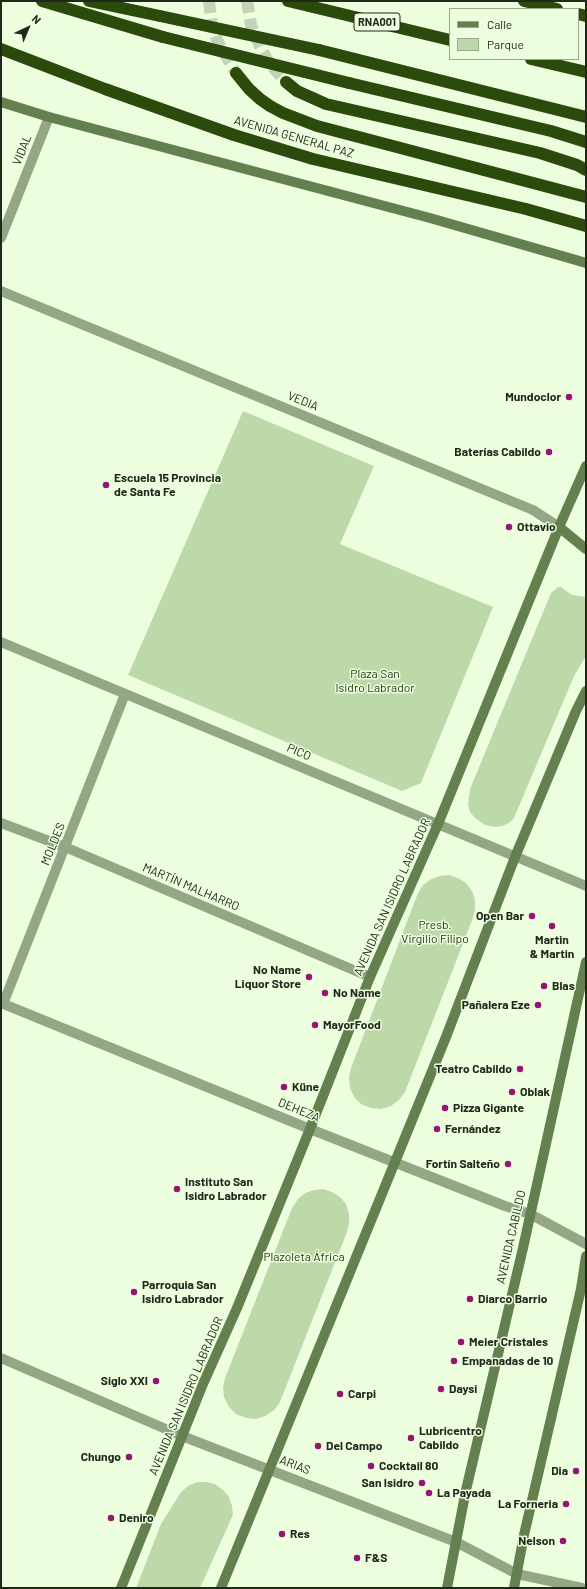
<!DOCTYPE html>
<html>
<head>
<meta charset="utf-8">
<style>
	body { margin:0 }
	#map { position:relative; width:587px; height:1589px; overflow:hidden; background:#ecfede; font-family:Barlow,sans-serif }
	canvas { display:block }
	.frame { position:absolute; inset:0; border:2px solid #20271b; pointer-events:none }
	.legend { position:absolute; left:449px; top:8px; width:130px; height:52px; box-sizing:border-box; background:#ecfede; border:1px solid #9aa890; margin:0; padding:5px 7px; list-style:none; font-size:12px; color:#20271b }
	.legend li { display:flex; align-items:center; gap:8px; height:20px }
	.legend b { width:20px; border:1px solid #9aa890 }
	.north { position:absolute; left:8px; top:8px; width:40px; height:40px; -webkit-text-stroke:3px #ecfede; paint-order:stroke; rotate:44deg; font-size:11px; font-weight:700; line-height:16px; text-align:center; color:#20271b }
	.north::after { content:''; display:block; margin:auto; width:14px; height:18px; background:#20271b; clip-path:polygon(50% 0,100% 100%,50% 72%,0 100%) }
</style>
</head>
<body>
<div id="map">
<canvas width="587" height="1589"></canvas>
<div class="frame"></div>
<ul class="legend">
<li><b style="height:5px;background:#64804e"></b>Calle</li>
<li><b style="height:11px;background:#bdd9a9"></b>Parque</li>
</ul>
<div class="north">N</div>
</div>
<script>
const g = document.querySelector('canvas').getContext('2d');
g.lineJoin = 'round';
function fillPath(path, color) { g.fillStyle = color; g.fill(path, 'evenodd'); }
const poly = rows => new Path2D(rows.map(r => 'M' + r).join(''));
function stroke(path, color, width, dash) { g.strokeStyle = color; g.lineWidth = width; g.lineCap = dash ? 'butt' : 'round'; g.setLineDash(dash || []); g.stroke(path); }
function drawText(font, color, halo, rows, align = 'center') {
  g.font = font + ' Barlow,sans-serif'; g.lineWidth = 3; g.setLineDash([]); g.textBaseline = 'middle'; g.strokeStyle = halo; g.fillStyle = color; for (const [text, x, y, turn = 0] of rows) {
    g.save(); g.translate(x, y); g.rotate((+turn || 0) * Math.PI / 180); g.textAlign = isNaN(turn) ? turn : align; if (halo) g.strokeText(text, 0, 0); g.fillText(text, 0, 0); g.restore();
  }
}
fillPath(poly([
	[243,411,374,466,340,544,493,607,421,783,402,791,128,675],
	[558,587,561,587,572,595,586,597,586,656,574,676,514,818,509,823,503,826,495,827,485,825,475,818,470,812,468,805,470,789,551,593],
	[449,875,458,878,466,883,472,891,475,899,475,909,473,918,405,1092,399,1100,391,1106,381,1109,371,1108,361,1104,354,1097,350,1088,349,1077,351,1068,418,893,423,885,431,879,440,876],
	[323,1189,332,1192,340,1197,346,1204,349,1213,349,1223,347,1232,280,1402,274,1410,265,1416,256,1419,246,1418,236,1414,229,1407,224,1397,223,1388,225,1378,292,1208,298,1199,305,1193,314,1190],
	[197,1482,206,1482,215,1484,223,1490,229,1497,232,1506,233,1515,200,1588,136,1588,161,1524,181,1492,188,1486]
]), '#bdd9a9');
stroke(poly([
	[209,1,212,25,217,40,236,73],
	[247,1,251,25,259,44,269,63,286,82]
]), '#c3d3b7', 12, [12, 6]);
stroke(poly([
	[1,238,49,117],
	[1,291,533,510,559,527],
	[1,642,586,886],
	[1,823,65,847,370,977],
	[1,1003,310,1129,505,1206,530,1214,586,1244],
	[3,1004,125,694],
	[1,1358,182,1436,456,1542,517,1574,582,1588]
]), '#94a785', 10);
stroke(poly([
	[1,102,49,117,430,218,586,263],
	[559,527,586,549],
	[121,1588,203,1384,237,1308,310,1129,370,977,438,824,559,527,586,466],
	[221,1588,446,1037,515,857,576,711,586,691],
	[447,1588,466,1490,523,1248,586,962],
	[514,1588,524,1535,581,1289,586,1256]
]), '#64804e', 10);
stroke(poly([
	[42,1,163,37],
	[89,1,160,16],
	[288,1,450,40],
	[524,1,557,9],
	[578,14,586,16],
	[1,49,105,89,234,135,313,159,526,209,586,226],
	[319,50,586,117],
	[531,59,586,72],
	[236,73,249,89,260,99,270,106,283,113,317,126,586,197],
	[286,82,297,91,326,104,540,153,577,165,586,170],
	[349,83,551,131,586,142]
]), '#2d4a0d', 12);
stroke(poly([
	[160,16,319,50],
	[163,37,349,83]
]), '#2d4a0d', 12);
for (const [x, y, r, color] of [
	[569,397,4,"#931772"],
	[549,452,4,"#931772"],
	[106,485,4,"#931772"],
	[509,527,4,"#931772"],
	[532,916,4,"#931772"],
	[552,926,4,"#931772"],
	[309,977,4,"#931772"],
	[544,986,4,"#931772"],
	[325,993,4,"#931772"],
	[538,1005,4,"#931772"],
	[315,1025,4,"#931772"],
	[520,1069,4,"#931772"],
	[284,1087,4,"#931772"],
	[512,1092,4,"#931772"],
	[445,1108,4,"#931772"],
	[437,1129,4,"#931772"],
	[508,1164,4,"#931772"],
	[177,1189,4,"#931772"],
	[134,1292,4,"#931772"],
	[470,1299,4,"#931772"],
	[461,1342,4,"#931772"],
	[454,1361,4,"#931772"],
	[156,1381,4,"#931772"],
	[441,1389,4,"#931772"],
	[340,1394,4,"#931772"],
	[411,1438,4,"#931772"],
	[318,1446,4,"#931772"],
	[129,1457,4,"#931772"],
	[371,1466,4,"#931772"],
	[576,1471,4,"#931772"],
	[422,1483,4,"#931772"],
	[429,1493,4,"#931772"],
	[566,1504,4,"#931772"],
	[111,1518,4,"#931772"],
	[282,1534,4,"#931772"],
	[563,1541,4,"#931772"],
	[357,1558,4,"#931772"]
]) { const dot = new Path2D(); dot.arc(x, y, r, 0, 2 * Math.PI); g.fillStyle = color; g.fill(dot); stroke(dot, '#ecfede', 1.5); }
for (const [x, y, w] of [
	[377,22,46]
]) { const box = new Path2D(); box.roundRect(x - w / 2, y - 9, w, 18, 3); g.fillStyle = '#ecfede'; g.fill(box); stroke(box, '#20271b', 1); }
drawText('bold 11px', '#20271b', null, [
	["RNA001",377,22]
]);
drawText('12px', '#20271b', '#ecfede', [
	["AVENIDA GENERAL PAZ",294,137,16],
	["VIDAL",22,150,-68],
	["VEDIA",303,401,22],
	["PICO",299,752,23],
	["MOLDES",53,844,-68],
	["MARTÍN MALHARRO",191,887,23],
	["AVENIDA SAN ISIDRO LABRADOR",392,897,-66],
	["DEHEZA",299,1110,22],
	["AVENIDA CABILDO",511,1237,-77],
	["AVENIDA SAN ISIDRO LABRADOR",186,1396,-67],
	["ARIAS",295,1465,21]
]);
drawText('bold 12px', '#20271b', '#ecfede', [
	["Mundoclor",561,397,"right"],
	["Baterías Cabildo",541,452,"right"],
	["Escuela 15 Provincia",114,478],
	["de Santa Fe",114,492],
	["Ottavio",517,527],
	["Open Bar",524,916,"right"],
	["Martin",552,940,"center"],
	["& Martin",552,954,"center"],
	["No Name",301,970,"right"],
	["Liquor Store",301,984,"right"],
	["Blas",552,986],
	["No Name",333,993],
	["Pañalera Eze",530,1005,"right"],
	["MayorFood",323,1025],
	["Teatro Cabildo",512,1069,"right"],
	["Küne",292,1087],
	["Oblak",520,1092],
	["Pizza Gigante",453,1108],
	["Fernández",445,1129],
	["Fortín Salteño",500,1164,"right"],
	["Instituto San",185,1182],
	["Isidro Labrador",185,1196],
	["Parroquia San",142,1285],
	["Isidro Labrador",142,1299],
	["Diarco Barrio",478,1299],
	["Meier Cristales",469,1342],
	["Empanadas de 10",462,1361],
	["Siglo XXI",148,1381,"right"],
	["Daysi",449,1389],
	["Carpi",348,1394],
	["Lubricentro",419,1431],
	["Cabildo",419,1445],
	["Del Campo",326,1446],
	["Chungo",121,1457,"right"],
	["Cocktail 80",379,1466],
	["Dia",568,1471,"right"],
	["San Isidro",414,1483,"right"],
	["La Payada",437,1493],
	["La Forneria",558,1504,"right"],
	["Deniro",119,1518],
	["Res",290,1534],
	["Nelson",555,1541,"right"],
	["F&S",365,1558]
], 'left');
drawText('12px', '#1f300f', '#ecfede', [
	["Plaza San",375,674],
	["Isidro Labrador",375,688],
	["Presb.",435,925],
	["Virgilio Filipo",435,939],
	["Plazoleta África",304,1257]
]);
</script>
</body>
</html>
